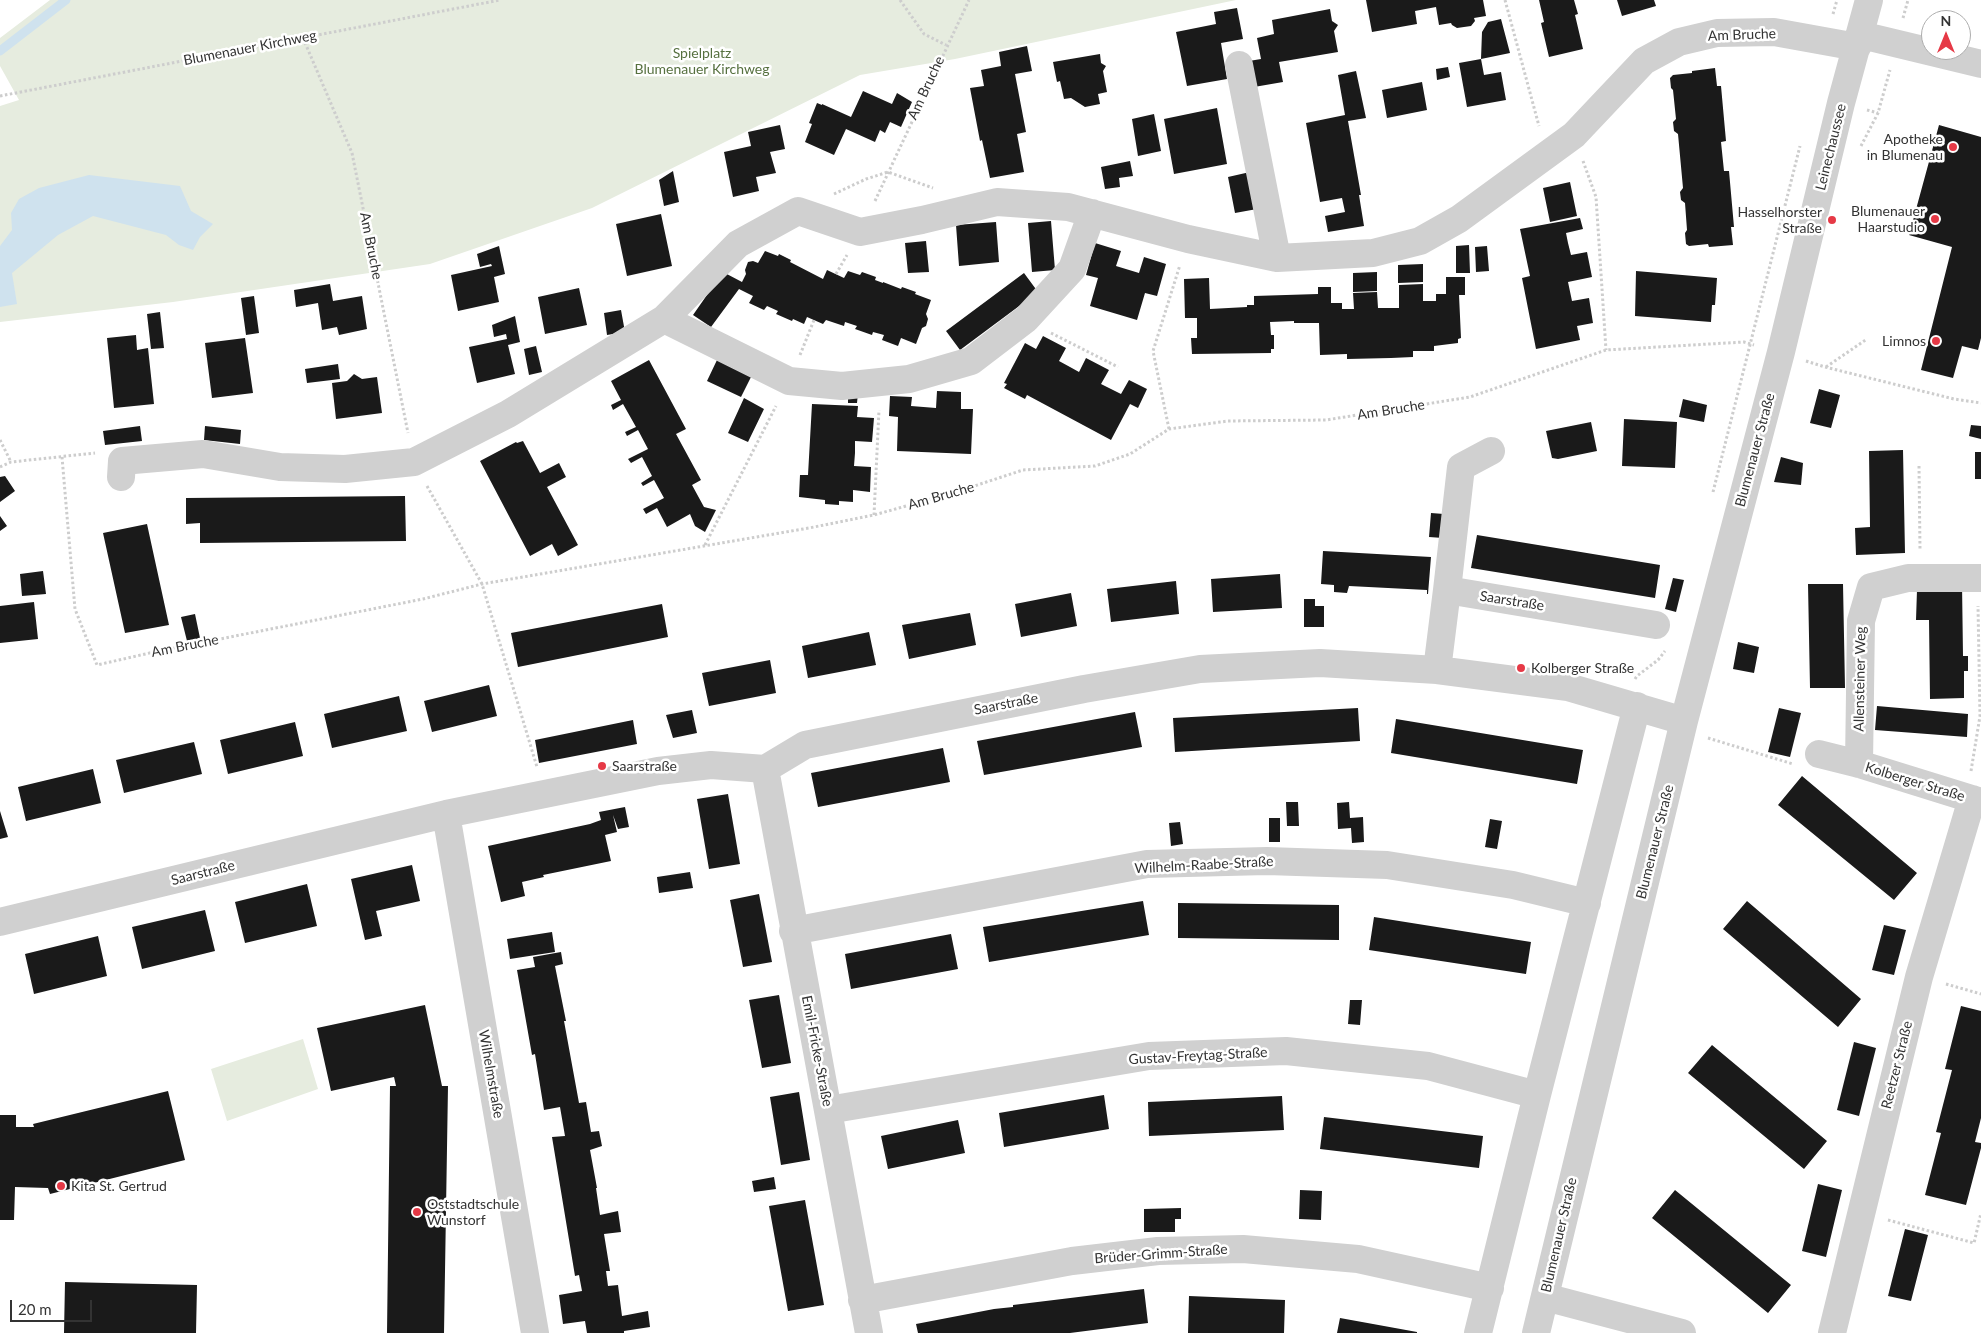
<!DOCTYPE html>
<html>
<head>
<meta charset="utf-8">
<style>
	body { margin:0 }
	#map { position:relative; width:1981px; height:1333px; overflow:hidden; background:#fff; font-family:Lato,sans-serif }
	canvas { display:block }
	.north { position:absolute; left:1921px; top:10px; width:50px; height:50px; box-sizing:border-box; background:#fff; border:1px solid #adadad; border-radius:50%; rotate:0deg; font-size:14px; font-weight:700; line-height:20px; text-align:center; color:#333 }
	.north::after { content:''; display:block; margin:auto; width:18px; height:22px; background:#e63946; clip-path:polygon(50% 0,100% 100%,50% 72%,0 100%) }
	.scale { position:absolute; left:10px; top:1300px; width:82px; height:22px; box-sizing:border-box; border:2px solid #333; border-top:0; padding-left:6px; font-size:15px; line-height:18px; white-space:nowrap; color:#333; -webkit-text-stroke:4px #fff; paint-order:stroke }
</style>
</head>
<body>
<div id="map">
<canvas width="1981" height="1333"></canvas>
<div class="north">N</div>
<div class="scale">20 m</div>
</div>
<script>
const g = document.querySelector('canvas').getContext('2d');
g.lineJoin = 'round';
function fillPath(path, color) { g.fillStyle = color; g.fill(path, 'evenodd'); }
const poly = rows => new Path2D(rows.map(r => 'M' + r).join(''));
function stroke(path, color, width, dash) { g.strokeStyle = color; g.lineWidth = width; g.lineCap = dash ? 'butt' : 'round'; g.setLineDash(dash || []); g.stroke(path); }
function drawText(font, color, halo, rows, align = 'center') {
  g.font = font + ' Lato,sans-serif'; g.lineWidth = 5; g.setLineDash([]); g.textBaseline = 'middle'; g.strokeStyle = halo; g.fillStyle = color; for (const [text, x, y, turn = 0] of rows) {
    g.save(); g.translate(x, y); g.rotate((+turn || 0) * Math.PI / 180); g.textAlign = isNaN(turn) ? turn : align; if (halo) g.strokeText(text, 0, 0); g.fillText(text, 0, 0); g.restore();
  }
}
fillPath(poly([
	[50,0,1236,0,955,59,860,75,592,208,430,264,173,302,0,322,0,106,19,100,0,66,0,38],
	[303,1039,318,1089,227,1121,211,1069]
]), '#e6ecdf');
fillPath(poly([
	[89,175,180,186,191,211,213,224,200,237,193,250,179,245,166,235,93,216,58,235,12,273,17,304,0,307,0,246,12,230,11,213,19,199,39,188]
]), '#cfe2ee');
stroke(poly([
	[0,51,66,0]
]), '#cfe2ee', 9);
fillPath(poly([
	[1366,0,1483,0,1486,16,1474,18,1475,21,1471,26,1457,28,1452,25,1451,23,1439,25,1436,7,1415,11,1417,24,1372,32],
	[1539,0,1574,0,1578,14,1575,15,1583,49,1549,57,1541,23,1544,22],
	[1617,0,1654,0,1656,6,1622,16],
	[1237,8,1243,39,1221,43,1227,79,1187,86,1176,32,1216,24,1214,12],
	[1330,9,1332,21,1338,25,1334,31,1338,52,1279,62,1283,82,1254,87,1249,61,1261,59,1257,38,1274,34,1272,20],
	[1501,19,1510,53,1481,59,1484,75,1501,72,1506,100,1467,107,1459,63,1481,59,1482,32,1488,22],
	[1027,46,1032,71,1015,74,1026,132,1017,134,1024,172,990,178,982,140,980,141,970,88,984,86,981,70,1001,66,999,52],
	[1100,54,1101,63,1106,66,1103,71,1107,92,1098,94,1100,104,1085,107,1071,98,1064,99,1060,81,1057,82,1053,62],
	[1448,67,1450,77,1437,80,1436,69],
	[1715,68,1717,86,1721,86,1726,141,1721,142,1724,171,1729,171,1734,227,1731,227,1733,245,1709,247,1708,244,1689,246,1686,244,1685,233,1687,230,1685,203,1681,200,1680,192,1683,188,1678,134,1674,131,1673,122,1676,119,1673,90,1671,88,1670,78,1673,75,1692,73,1692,71],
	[1356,71,1366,118,1348,121,1361,195,1359,195,1364,226,1328,232,1325,216,1345,212,1342,198,1320,202,1306,123,1345,115,1338,75],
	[1422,82,1427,110,1387,118,1382,90],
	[863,91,892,104,897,93,912,102,901,127,890,122,885,133,880,130,875,142,846,129,834,155,805,142,812,124,809,123,817,103,822,105,822,104,851,117],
	[1217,108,1227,164,1174,174,1164,119],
	[1154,114,1161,151,1138,156,1132,119],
	[780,125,785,149,770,152,776,173,756,177,759,191,733,197,724,152,751,146,748,132],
	[1939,125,1981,137,1981,338,1978,350,1962,346,1953,378,1921,370,1952,247,1909,235],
	[1130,161,1133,176,1119,178,1120,187,1105,189,1101,167],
	[673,171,679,202,664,206,659,180],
	[1250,172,1257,209,1235,213,1228,177],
	[1570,182,1577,216,1550,222,1543,188],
	[661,214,672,266,627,276,616,224],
	[1580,218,1583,229,1566,233,1568,243,1571,255,1587,252,1592,277,1568,282,1572,301,1589,298,1593,323,1577,326,1580,340,1536,349,1522,278,1530,276,1520,229],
	[1051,221,1055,270,1032,272,1028,223],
	[996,222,999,262,959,266,956,225],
	[926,241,929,272,908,273,905,243],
	[1095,243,1121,251,1116,266,1139,273,1144,257,1166,264,1157,296,1145,293,1137,320,1090,306,1098,278,1086,275],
	[1469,245,1470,273,1456,273,1456,246],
	[499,246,505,274,494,277,499,302,458,311,451,275,492,266,491,264,480,267,477,254],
	[1487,246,1489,271,1476,272,1475,247],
	[765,251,778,256,779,254,791,260,790,262,823,279,827,270,844,278,848,271,860,275,862,272,876,277,875,280,883,283,883,282,901,289,902,287,916,292,915,294,931,300,926,314,928,319,926,326,922,328,916,344,901,338,898,346,882,340,884,335,873,332,872,335,855,329,857,326,845,322,844,326,826,320,823,324,807,317,804,324,793,319,792,321,776,314,778,311,767,306,764,310,749,303,753,296,739,289,711,327,693,315,723,272,742,282,746,274,745,270,748,262,753,261,758,263],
	[1423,264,1423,282,1398,283,1398,265],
	[1636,271,1717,278,1715,305,1712,305,1711,322,1635,316],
	[1377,272,1377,291,1353,292,1353,273],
	[1024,273,1038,292,960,350,946,331],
	[1446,277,1465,277,1465,295,1459,295,1461,338,1458,339,1458,343,1434,346,1434,351,1413,351,1413,357,1391,358,1347,359,1347,354,1320,355,1319,323,1294,323,1294,321,1270,322,1271,335,1274,335,1274,349,1271,349,1271,353,1192,354,1191,338,1197,338,1197,318,1185,318,1184,279,1209,278,1210,309,1247,307,1247,305,1254,305,1254,296,1318,294,1318,287,1331,287,1331,303,1342,303,1342,309,1354,309,1353,293,1377,292,1378,308,1399,308,1399,285,1423,284,1423,301,1436,301,1436,294,1446,294],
	[330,284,333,301,362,296,367,329,339,335,337,327,322,330,318,303,296,307,294,290],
	[579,288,587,325,545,334,538,297],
	[254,296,259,333,246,335,241,298],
	[621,310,625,332,607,335,604,313],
	[160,312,164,348,151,349,147,314],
	[515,316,520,342,508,345,515,374,477,383,469,347,507,339,506,334,494,337,492,325],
	[136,335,137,350,148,348,154,404,114,408,107,338],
	[1043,336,1066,348,1059,361,1070,367,1079,372,1086,358,1109,370,1101,384,1121,394,1129,380,1147,389,1138,408,1130,404,1111,440,1027,395,1025,399,1004,388,1007,384,1004,383,1025,343,1036,349],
	[245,338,253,393,212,398,205,343],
	[536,346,542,372,529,375,524,349],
	[649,360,686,429,676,434,701,480,692,485,704,507,716,510,705,532,695,526,690,514,667,527,657,508,646,514,643,509,664,498,654,480,643,486,641,483,652,476,642,457,631,463,628,459,648,449,638,430,627,436,625,432,636,427,623,404,613,410,611,405,621,400,611,381],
	[717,360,751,377,741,397,707,381],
	[338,364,340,379,307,383,305,369],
	[354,374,362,379,377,377,382,413,336,419,332,383,347,381],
	[1819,389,1840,395,1831,428,1810,423],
	[937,391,961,392,961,409,973,409,971,454,897,451,898,417,889,416,890,396,912,397,911,406,936,408],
	[848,393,858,393,857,403,848,403],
	[744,398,764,409,748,442,728,433],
	[1683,399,1707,405,1704,422,1679,417],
	[812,404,858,406,857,417,874,418,872,442,855,441,855,453,854,466,871,467,870,492,853,490,853,502,839,501,839,505,825,504,825,500,799,497,800,475,808,475],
	[1624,419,1677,422,1675,468,1622,466],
	[1591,422,1597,451,1558,459,1552,458,1546,431],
	[1971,425,1981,426,1981,439,1969,436],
	[140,426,142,441,105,445,103,431],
	[205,426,241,430,240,444,204,440],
	[523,441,540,473,559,463,566,477,547,487,578,545,558,556,552,544,530,556,480,461,516,442,517,443],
	[1903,450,1905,553,1856,555,1855,528,1870,527,1869,451],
	[1975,452,1981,452,1981,479,1975,479],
	[1781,457,1803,463,1801,485,1774,482],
	[5,476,15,491,0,502,0,477],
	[405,496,406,541,200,543,200,523,186,524,186,498],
	[1431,513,1444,514,1443,538,1429,537],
	[0,516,7,526,0,531],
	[147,524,169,625,125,633,103,533],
	[1477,535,1660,565,1655,598,1471,568],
	[1323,551,1431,557,1428,594,1427,594,1427,590,1349,586,1347,593,1334,592,1334,585,1321,584],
	[43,571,46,594,22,596,20,574],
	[1280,574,1282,608,1213,612,1211,579],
	[1673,578,1684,580,1676,612,1665,609],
	[1176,581,1179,614,1111,622,1107,589],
	[1962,583,1963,656,1968,656,1968,671,1964,671,1964,698,1930,699,1929,620,1916,620,1917,590],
	[1808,584,1843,584,1845,688,1810,688],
	[1071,593,1077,626,1021,637,1015,604],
	[1304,599,1315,599,1315,606,1324,606,1324,627,1304,627],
	[34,602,38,639,0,643,0,606],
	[662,604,668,637,518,667,511,633],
	[970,613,976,645,909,659,902,625],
	[195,614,200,638,187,641,181,617],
	[869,632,876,665,808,678,802,646],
	[1738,642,1759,647,1754,673,1733,669],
	[770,660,776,693,709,706,702,673],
	[489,685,497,716,432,732,424,701],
	[399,696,407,731,332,748,324,714],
	[1877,706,1968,714,1967,737,1875,730],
	[1358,708,1360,741,1175,752,1173,718],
	[1779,708,1801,713,1790,757,1768,752],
	[692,710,697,733,673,738,666,715],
	[1135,712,1142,747,984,775,977,741],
	[1396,719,1583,750,1577,784,1391,753],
	[633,720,637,744,539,763,535,740],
	[295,722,303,756,228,774,220,740],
	[194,742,202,774,124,793,116,760],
	[943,748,950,782,818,807,811,773],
	[93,769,101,803,26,821,18,787],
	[1802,776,1917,873,1894,900,1778,805],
	[728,794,740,864,709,869,697,799],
	[1286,802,1298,802,1299,826,1287,826],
	[1349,802,1350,818,1363,817,1364,842,1352,843,1351,828,1338,829,1337,803],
	[625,807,629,827,618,829,613,815,617,832,605,835,611,861,543,875,544,877,522,882,525,896,501,902,488,846,590,824,601,820,599,812],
	[0,811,8,837,0,839],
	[1269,818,1280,818,1280,842,1269,842],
	[1490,819,1502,821,1497,849,1485,847],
	[1180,822,1183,844,1171,846,1169,823],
	[412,865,420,901,376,911,382,936,365,940,351,879],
	[690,872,693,888,659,893,657,877],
	[307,884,317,926,245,943,235,902],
	[759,894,772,962,743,967,730,900],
	[1143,901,1149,935,989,962,983,927],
	[1747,901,1861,999,1838,1027,1723,929],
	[1178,903,1339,905,1339,940,1178,938],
	[205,910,215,951,142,969,132,927],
	[1374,917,1531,942,1526,974,1369,950],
	[1884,925,1906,930,1894,975,1872,970],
	[552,932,555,952,510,959,507,939],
	[951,934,958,969,851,989,845,954],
	[98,936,107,976,34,994,25,954],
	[561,952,563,964,555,966,566,1021,564,1021,579,1103,586,1102,591,1132,599,1131,602,1146,590,1150,597,1188,596,1188,600,1215,618,1211,621,1232,604,1234,610,1271,606,1271,608,1286,618,1285,622,1316,648,1311,650,1327,624,1331,624,1333,587,1333,585,1321,563,1324,559,1295,582,1291,579,1275,575,1276,552,1137,565,1136,560,1107,544,1110,535,1054,532,1055,517,970,535,967,533,957],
	[779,995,791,1063,762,1068,749,1000],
	[1350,1000,1362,1000,1360,1025,1348,1024],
	[425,1005,442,1086,448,1086,444,1333,387,1333,390,1086,396,1086,394,1077,331,1091,317,1028],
	[1961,1006,1981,1011,1981,1118,1975,1142,1981,1143,1981,1148,1966,1205,1925,1195,1941,1133,1936,1132,1952,1070,1945,1069],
	[1854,1042,1876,1048,1859,1116,1837,1110],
	[1712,1045,1827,1141,1804,1169,1688,1073],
	[168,1091,185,1160,50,1194,48,1188,15,1187,14,1220,0,1220,0,1115,16,1115,16,1127,34,1127,33,1124],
	[799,1092,810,1160,781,1165,770,1097],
	[1104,1095,1109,1129,1004,1147,999,1113],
	[1282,1096,1284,1130,1149,1136,1148,1102],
	[1324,1117,1483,1136,1479,1168,1320,1149],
	[958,1120,965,1153,888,1169,881,1136],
	[774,1177,776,1189,754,1192,752,1181],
	[1818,1184,1842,1190,1826,1257,1802,1251],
	[1300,1190,1322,1191,1321,1220,1299,1219],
	[1675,1190,1791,1285,1768,1313,1652,1218],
	[805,1200,824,1305,788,1311,769,1206],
	[1181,1208,1181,1219,1175,1219,1175,1232,1144,1232,1144,1209],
	[1905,1229,1928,1235,1911,1301,1888,1296],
	[65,1282,197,1285,196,1333,64,1333],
	[1144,1289,1148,1323,1070,1333,918,1333,916,1324,994,1309,1013,1307,1013,1305],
	[1189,1296,1285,1300,1284,1333,1188,1333],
	[1340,1318,1417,1332,1417,1333,1337,1333]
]), '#1a1a1a');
stroke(poly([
	[900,0,924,34,946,45],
	[1505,0,1539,126],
	[1833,14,1837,0],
	[1903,18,1908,0],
	[303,38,352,153,408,433],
	[0,96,500,0],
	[1867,110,1878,113],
	[1861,146,1878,113,1890,70],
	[1583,161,1596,197,1606,350],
	[834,194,866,179,888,172,933,188],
	[875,201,969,0],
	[836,274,847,255],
	[1051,333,1118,367],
	[800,355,814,320],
	[1806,361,1825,367,1954,399,1981,403],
	[1826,367,1867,339],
	[1169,429,1153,351,1180,265],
	[0,440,11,462],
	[62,457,75,609,97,665,154,652,423,599,482,584,809,528,874,515,956,492,1023,470,1095,466,1130,454,1169,429,1228,421,1326,420,1470,397,1606,350,1744,342,1754,345],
	[1919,466,1920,550],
	[0,467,11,462,95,453],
	[427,486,482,584,537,767],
	[1713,492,1800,146],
	[874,515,879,410],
	[705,545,776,406],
	[1635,679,1637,676,1658,660,1665,651],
	[1708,738,1793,764],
	[1971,771,1980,716,1978,606],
	[1946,984,1981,994],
	[1888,1220,1974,1243,1981,1213]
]), '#cdcdcd', 3, [2.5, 2.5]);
stroke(poly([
	[1861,35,1981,64],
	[1239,65,1277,258],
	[664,319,789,381,842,386,909,379,971,361,1026,319,1072,269,1092,213],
	[121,477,122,461,203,454,280,467,345,469,414,462,508,414,664,319,738,244,798,211,860,232,922,220,997,202,1068,207,1188,239,1277,258,1373,253,1420,241,1459,219,1574,135,1644,61,1679,42,1717,33,1774,32,1857,47],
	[1447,590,1461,467,1491,451],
	[1437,670,1447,590,1656,625],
	[1819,754,1859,764,1981,802],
	[1859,764,1861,621,1871,587,1908,578,1981,578],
	[765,769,869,1333],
	[446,814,535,1333],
	[0,922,446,814,658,771,711,765,765,769,805,745,1084,689,1200,669,1320,663,1437,670,1568,687,1684,721],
	[793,931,1147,864,1267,861,1387,865,1513,885,1587,903],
	[828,1110,1149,1056,1286,1051,1428,1066,1537,1095],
	[1545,1297,1682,1333],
	[862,1300,1072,1261,1158,1251,1243,1249,1358,1259,1490,1288],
	[1478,1333,1537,1095,1637,706],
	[1536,1333,1684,721,1781,352,1841,103,1869,0],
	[1832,1333,1919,977,1972,799]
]), '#d0d0d0', 28);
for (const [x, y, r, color] of [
	[1953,147,5,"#e63946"],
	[1935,219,5,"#e63946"],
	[1832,220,5,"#e63946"],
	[1936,341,5,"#e63946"],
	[1521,668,5,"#e63946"],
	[602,766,5,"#e63946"],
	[61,1186,5,"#e63946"],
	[417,1212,5,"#e63946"]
]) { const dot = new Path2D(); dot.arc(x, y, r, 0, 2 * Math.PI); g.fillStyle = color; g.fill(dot); stroke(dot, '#fff', 2); }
drawText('14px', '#333', '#fff', [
	["Am Bruche",1742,35,-2],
	["Blumenauer Kirchweg",250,48,-11],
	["Am Bruche",926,88,-65],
	["Leinechaussee",1831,147,-76],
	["Am Bruche",371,246,79],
	["Am Bruche",1391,410,-9],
	["Blumenauer Straße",1755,450,-75],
	["Am Bruche",941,496,-16],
	["Saarstraße",1512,601,9],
	["Am Bruche",185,646,-11],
	["Allensteiner Weg",1860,679,-89],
	["Saarstraße",1006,704,-11],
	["Kolberger Straße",1915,782,17],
	["Blumenauer Straße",1655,842,-76],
	["Wilhelm-Raabe-Straße",1204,865,-3],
	["Saarstraße",203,873,-14],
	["Emil-Fricke-Straße",817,1051,79],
	["Gustav-Freytag-Straße",1198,1056,-3],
	["Reetzer Straße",1897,1065,-76],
	["Wilhelmstraße",491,1074,80],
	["Blumenauer Straße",1559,1235,-77],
	["Brüder-Grimm-Straße",1161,1254,-4]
]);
drawText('14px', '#56703f', '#fff', [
	["Spielplatz",702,53],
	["Blumenauer Kirchweg",702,69]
]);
drawText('14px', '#333', '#fff', [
	["Apotheke",1943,139],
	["in Blumenau",1943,155],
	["Blumenauer",1925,211],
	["Haarstudio",1925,227],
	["Hasselhorster",1822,212],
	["Straße",1822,228],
	["Limnos",1926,341],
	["Kolberger Straße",1531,668,"left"],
	["Saarstraße",612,766,"left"],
	["Kita St. Gertrud",71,1186,"left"],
	["Oststadtschule",427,1204,"left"],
	["Wunstorf",427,1220,"left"]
], 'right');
</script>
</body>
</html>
